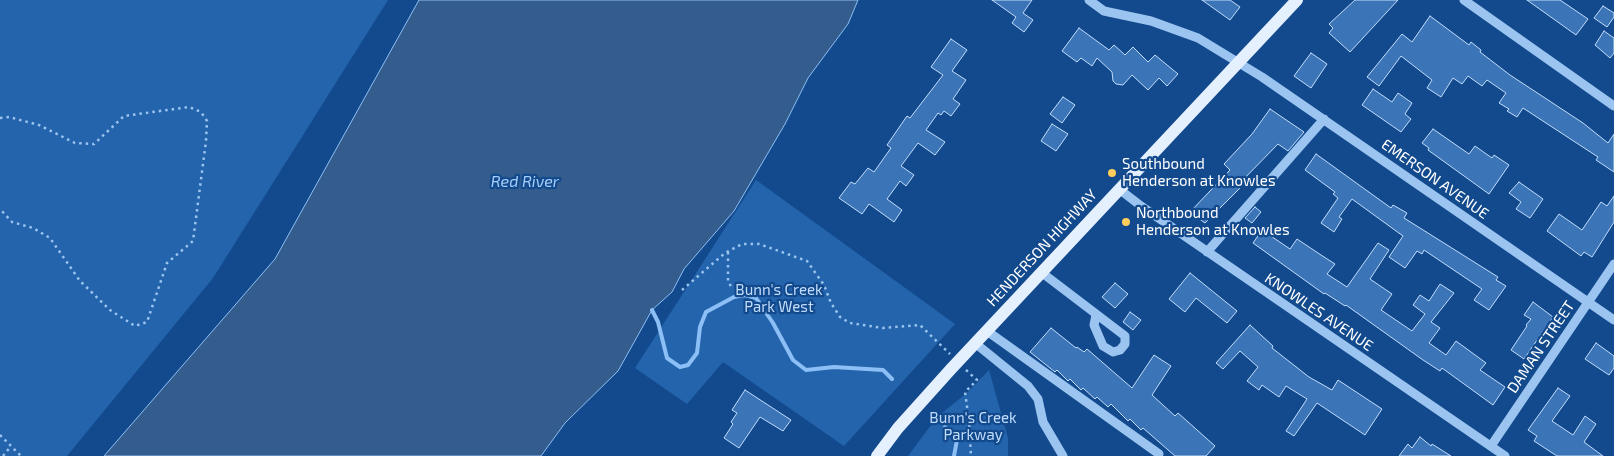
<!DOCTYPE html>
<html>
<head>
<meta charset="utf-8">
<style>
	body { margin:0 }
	canvas { display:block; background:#124a8d }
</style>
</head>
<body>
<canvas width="1614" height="456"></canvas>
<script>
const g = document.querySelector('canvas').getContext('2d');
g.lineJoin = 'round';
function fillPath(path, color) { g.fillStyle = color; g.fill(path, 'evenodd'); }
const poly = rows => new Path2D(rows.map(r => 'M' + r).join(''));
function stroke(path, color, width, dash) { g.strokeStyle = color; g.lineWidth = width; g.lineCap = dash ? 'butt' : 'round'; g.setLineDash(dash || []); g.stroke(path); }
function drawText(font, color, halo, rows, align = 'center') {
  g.font = font + ' "Exo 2",sans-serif'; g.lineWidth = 4.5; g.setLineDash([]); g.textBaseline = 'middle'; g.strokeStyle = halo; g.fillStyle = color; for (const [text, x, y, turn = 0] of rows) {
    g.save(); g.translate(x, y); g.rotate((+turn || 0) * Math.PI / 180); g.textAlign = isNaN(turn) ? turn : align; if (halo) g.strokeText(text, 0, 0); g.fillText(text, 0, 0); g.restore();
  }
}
fillPath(poly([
	[0,0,388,0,213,278,67,456,0,456],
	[756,180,955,324,844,446,723,362,687,404,635,368],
	[989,370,1008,438,1008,456,908,456,937,417,968,392]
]), '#2464ac');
const water = poly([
	[419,0,858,0,848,24,808,78,785,124,734,211,684,269,672,292,652,310,618,371,565,423,541,456,104,456,275,259,419,0]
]);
fillPath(water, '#345d8e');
stroke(water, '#8cbff5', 1);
stroke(poly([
	[652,310,658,322,667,358,680,367,688,365,697,353,700,327,706,312,734,297,745,295,756,298,773,323,793,360,806,370,834,367,883,370,892,379],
	[945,427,957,440,954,456]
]), '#8cbff5', 4);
const building = poly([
	[992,0,1032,0,1023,13,1033,20,1024,32,1012,23,1016,17,992,0],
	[1202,0,1230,0,1240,7,1230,20,1202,0],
	[1355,0,1398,0,1350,52,1329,33,1333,28,1329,24,1355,0],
	[1527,0,1560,0,1588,19,1576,35,1527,0],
	[1603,6,1614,13,1614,17,1607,27,1594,18,1603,6],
	[1430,16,1469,45,1471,42,1481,50,1480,52,1510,75,1583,123,1608,143,1614,134,1614,172,1596,160,1598,157,1523,108,1517,117,1507,111,1509,109,1499,103,1506,93,1487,80,1482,86,1468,76,1462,84,1453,78,1441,97,1427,88,1432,80,1401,56,1379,86,1367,77,1402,34,1412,42,1430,16],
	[1079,28,1109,50,1114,45,1125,55,1133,47,1148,62,1155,55,1178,74,1167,86,1159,78,1148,90,1132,75,1123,85,1116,84,1113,81,1112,72,1097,58,1092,66,1081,58,1077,62,1062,51,1079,28],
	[1604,31,1614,38,1614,53,1610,58,1595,45,1604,31],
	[951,39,967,50,952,71,966,80,953,99,960,104,951,116,944,111,941,115,938,113,926,130,945,142,935,155,918,143,901,166,914,175,906,186,900,181,887,199,902,210,894,222,869,204,862,214,839,198,851,182,855,184,868,168,874,172,891,148,887,145,907,116,910,118,943,75,931,67,951,39],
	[1311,53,1327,64,1311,88,1294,76,1311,53],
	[1373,89,1392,102,1398,93,1412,103,1405,114,1411,119,1401,132,1362,105,1373,89],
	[1063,97,1075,105,1062,123,1050,114,1063,97],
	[1270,109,1304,132,1288,151,1278,144,1237,186,1240,188,1205,223,1190,212,1230,170,1224,164,1252,134,1270,109],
	[1052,124,1068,134,1056,151,1041,141,1052,124],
	[1433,129,1469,154,1475,146,1492,158,1494,155,1509,165,1489,194,1428,150,1429,148,1422,143,1433,129],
	[1316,154,1391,208,1393,205,1407,213,1404,218,1498,277,1496,280,1506,286,1489,310,1474,300,1482,289,1424,250,1422,254,1417,251,1405,268,1389,257,1403,236,1352,199,1339,217,1342,219,1334,232,1321,223,1338,198,1333,194,1335,192,1305,170,1316,154],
	[1519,182,1543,199,1530,218,1516,209,1521,202,1509,193,1519,182],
	[1614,196,1614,222,1592,257,1584,252,1581,256,1547,231,1559,214,1582,230,1601,202,1607,206,1614,196],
	[1255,207,1261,212,1252,223,1245,218,1255,207],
	[1262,230,1290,249,1297,239,1321,255,1335,264,1327,274,1347,287,1378,243,1389,250,1370,279,1392,294,1381,310,1412,331,1425,314,1413,305,1420,295,1429,301,1440,284,1454,293,1431,322,1440,328,1429,343,1446,355,1456,341,1486,363,1480,370,1505,387,1493,405,1442,368,1440,371,1423,360,1346,305,1345,306,1325,293,1324,294,1253,243,1262,230],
	[1190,273,1237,311,1227,323,1196,298,1185,312,1169,299,1190,273],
	[1115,283,1128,294,1115,308,1102,297,1115,283],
	[1533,302,1553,317,1524,359,1511,350,1527,326,1526,325,1531,319,1524,315,1533,302],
	[1130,312,1141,320,1133,330,1123,322,1130,312],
	[1250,325,1273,346,1272,348,1309,377,1332,390,1338,380,1382,409,1365,435,1317,403,1294,436,1286,431,1307,399,1286,386,1279,397,1262,385,1259,390,1247,381,1258,367,1240,351,1223,369,1216,363,1250,325],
	[1051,328,1076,348,1077,347,1084,352,1087,349,1132,388,1154,355,1171,366,1152,395,1175,416,1178,413,1215,446,1206,456,1175,456,1143,428,1141,430,1130,419,1128,421,1111,404,1108,407,1097,397,1095,399,1083,388,1081,390,1070,379,1068,381,1057,370,1055,372,1030,352,1051,328],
	[1596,343,1614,356,1614,368,1609,375,1585,359,1596,343],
	[1558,388,1570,396,1552,421,1573,435,1585,416,1596,424,1584,442,1603,456,1557,456,1534,441,1537,436,1528,430,1558,388],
	[745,390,791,420,783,431,760,417,739,448,724,438,733,424,731,422,737,413,732,410,745,390],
	[1420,437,1431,446,1432,444,1451,456,1399,456,1408,444,1412,448,1420,437]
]);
fillPath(building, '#3b74b7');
stroke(building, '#c2ddfc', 1);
stroke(poly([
	[0,118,9,117,39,125,75,143,94,144,124,116,189,107,201,112,207,121,206,141,193,241,167,263,147,322,135,326,110,310,80,281,50,238,33,228,12,222,0,209],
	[728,252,728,282,733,289],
	[682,290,725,253,742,244,759,244,807,261,824,285,831,303,840,317,850,323,883,328,920,325,950,354],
	[966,370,977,380,965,392,969,421,971,456],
	[0,435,21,456],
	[3,456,11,446]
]), '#9bc4f1', 2.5, [2.5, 4]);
stroke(poly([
	[1089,0,1104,11,1151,21,1198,38,1262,77,1614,320],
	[1464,0,1614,106],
	[1119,189,1141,206,1505,456],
	[1207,252,1324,119],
	[1041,272,1125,336,1125,344,1120,350,1113,352,1103,346,1094,325,1096,315],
	[987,331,1159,454],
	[975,343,1028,386,1038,399,1043,422,1063,456],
	[1491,446,1614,264]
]), '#9bc4f1', 9);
stroke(poly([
	[877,456,898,428,951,369,1297,0]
]), '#e5f0ff', 12);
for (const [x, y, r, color] of [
	[1112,173,5,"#ffcd5b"],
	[1126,222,5,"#ffcd5b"]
]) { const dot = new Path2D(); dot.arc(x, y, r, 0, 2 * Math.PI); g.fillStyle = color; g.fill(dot); stroke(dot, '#124a8d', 2); }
drawText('15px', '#fff', '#124a8d', [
	["Southbound",1122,164],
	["Henderson at Knowles",1122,181],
	["Northbound",1136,213],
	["Henderson at Knowles",1136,230]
], 'left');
drawText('15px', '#fff', '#124a8d', [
	["EMERSON AVENUE",1435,179,35],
	["HENDERSON HIGHWAY",1042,248,-47],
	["KNOWLES AVENUE",1319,312,34],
	["DAMAN STREET",1541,347,-56]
]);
drawText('15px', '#c2ddfc', '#124a8d', [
	["Bunn's Creek",779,290],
	["Park West",779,307],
	["Bunn's Creek",973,418],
	["Parkway",973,435]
]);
drawText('italic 16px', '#a7cef9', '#124a8d', [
	["Red River",525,182]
]);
</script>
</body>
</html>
